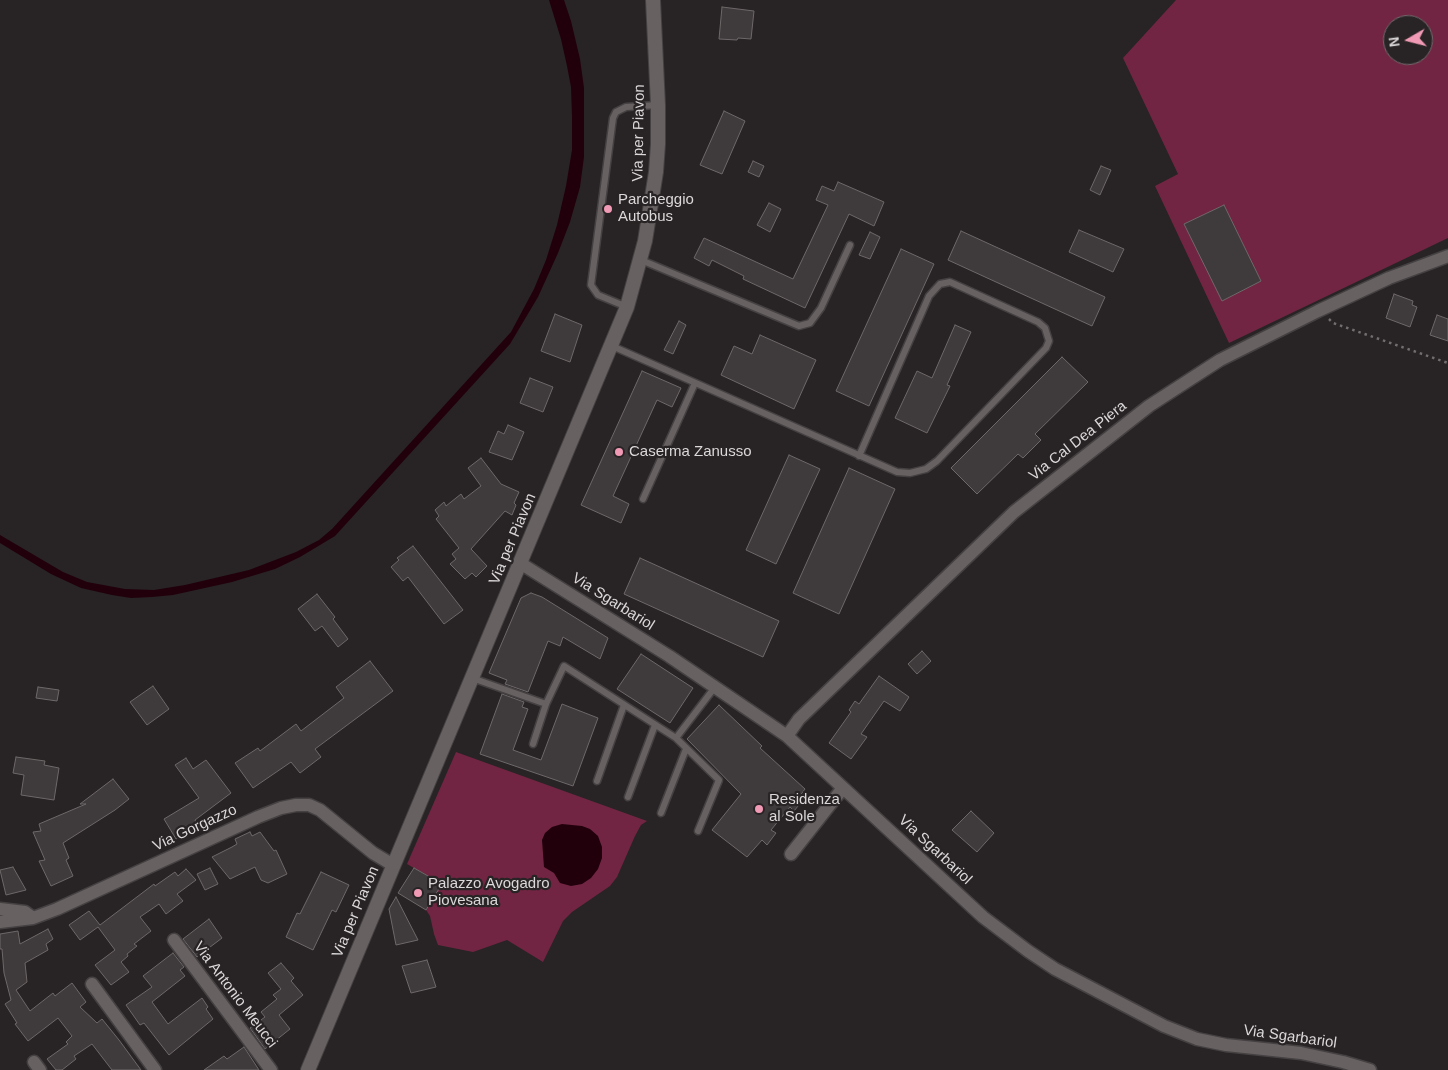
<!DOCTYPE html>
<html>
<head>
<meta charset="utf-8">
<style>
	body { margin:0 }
	#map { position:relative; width:1448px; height:1070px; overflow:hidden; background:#282324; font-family:Arial,sans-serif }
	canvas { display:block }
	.north { position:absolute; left:1383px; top:15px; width:50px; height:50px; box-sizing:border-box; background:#282324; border:1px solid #706b6c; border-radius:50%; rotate:262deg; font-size:14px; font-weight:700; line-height:20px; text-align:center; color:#dbd8d9 }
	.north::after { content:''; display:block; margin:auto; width:18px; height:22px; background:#f09ab5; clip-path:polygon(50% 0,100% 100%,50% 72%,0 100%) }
</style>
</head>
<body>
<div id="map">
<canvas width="1448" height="1070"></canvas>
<div class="north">N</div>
</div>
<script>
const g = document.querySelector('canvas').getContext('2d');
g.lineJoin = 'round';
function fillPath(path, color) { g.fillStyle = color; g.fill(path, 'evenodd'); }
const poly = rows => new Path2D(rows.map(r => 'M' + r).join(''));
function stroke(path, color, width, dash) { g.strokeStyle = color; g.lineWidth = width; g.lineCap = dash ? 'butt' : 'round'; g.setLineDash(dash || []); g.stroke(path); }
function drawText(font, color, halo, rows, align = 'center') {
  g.font = font + ' Arial,sans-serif'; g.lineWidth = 4.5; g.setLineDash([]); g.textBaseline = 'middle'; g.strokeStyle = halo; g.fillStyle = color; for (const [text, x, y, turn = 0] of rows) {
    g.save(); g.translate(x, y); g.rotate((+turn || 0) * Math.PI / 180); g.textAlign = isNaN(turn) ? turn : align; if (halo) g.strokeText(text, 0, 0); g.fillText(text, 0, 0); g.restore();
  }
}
fillPath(poly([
	[1176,0,1448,0,1448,238,1229,343,1155,186,1178,174,1123,58],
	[1393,25,1423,25,1423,55,1393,55],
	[456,752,647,821,641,825,635,836,617,877,610,886,572,912,563,921,543,962,507,940,473,952,438,945,434,934,430,916,426,910,442,884,407,864]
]), '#712542');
fillPath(poly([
	[549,0,564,0,571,21,580,59,584,88,584,157,580,187,570,222,558,253,538,297,510,344,335,536,300,557,275,569,232,582,173,595,152,597,131,598,112,595,81,588,51,574,0,543,0,535,63,572,87,582,125,589,154,590,185,585,249,570,296,552,319,540,332,529,511,332,534,289,546,260,557,225,566,186,572,150,572,116,571,87,567,66,561,39],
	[562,824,582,826,590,829,598,836,602,847,602,858,598,869,591,878,582,884,571,886,560,883,554,873,544,867,542,840,545,833,552,827]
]), '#21000b');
const building = poly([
	[722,7,754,11,751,39,738,38,737,40,719,39,722,7],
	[724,111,745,121,722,174,700,165,724,111],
	[753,161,764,166,759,177,748,172,753,161],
	[1101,166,1111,170,1100,195,1090,190,1101,166],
	[838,182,884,202,874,226,849,214,805,308,743,279,744,276,712,260,709,266,694,258,704,238,793,279,828,205,816,200,822,186,834,191,838,182],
	[769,203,781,209,770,232,757,225,769,203],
	[1224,205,1261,281,1222,301,1184,224,1224,205],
	[1079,230,1124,249,1113,272,1069,252,1079,230],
	[961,231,1105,297,1092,326,948,260,961,231],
	[870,232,880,237,870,259,859,255,870,232],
	[901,249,934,264,869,406,836,391,901,249],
	[1394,294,1413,301,1412,305,1417,307,1410,327,1386,318,1394,294],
	[555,314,582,325,570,362,541,351,555,314],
	[1437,315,1448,319,1448,341,1430,335,1437,315],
	[679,321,686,325,673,354,664,350,679,321],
	[955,325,971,332,947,385,950,386,927,433,895,418,917,371,932,378,955,325],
	[760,335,816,360,794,409,721,375,734,346,752,354,760,335],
	[1062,357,1088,382,1035,434,1041,440,1023,458,1018,454,977,494,951,468,1062,357],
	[642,371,681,388,672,407,657,400,613,496,629,504,621,523,581,505,642,371],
	[530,378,553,387,543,412,520,403,530,378],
	[508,425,524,432,512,460,489,452,498,431,504,434,508,425],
	[789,455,820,469,776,564,746,550,789,455],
	[481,458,501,484,519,492,514,503,516,505,512,515,505,511,471,549,487,566,476,577,472,573,465,579,450,564,456,559,452,554,459,548,436,519,439,516,435,510,444,502,446,506,461,494,464,499,481,486,468,468,481,458],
	[849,468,895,489,839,614,793,593,849,468],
	[413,546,463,610,444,624,408,577,403,581,391,567,399,560,397,558,413,546],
	[640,558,779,621,763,657,624,594,640,558],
	[531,593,542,597,608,638,600,659,563,637,560,646,548,641,528,692,505,684,507,680,489,673,521,598,531,593],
	[317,594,335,617,333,619,348,639,338,647,322,626,315,631,298,609,317,594],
	[922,651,931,661,917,674,908,664,922,651],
	[641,654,693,688,670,723,617,689,641,654],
	[370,661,393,691,315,749,321,757,300,773,291,762,253,788,235,763,258,748,260,751,296,724,301,731,344,698,336,687,370,661],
	[879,676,909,697,900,711,884,701,861,734,867,737,851,759,829,743,851,712,849,710,855,701,859,704,879,676],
	[153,686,169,709,147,725,130,702,153,686],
	[38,687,59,690,57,701,36,698,38,687],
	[502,694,524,702,522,707,528,709,513,750,541,760,562,704,598,718,573,786,480,754,502,694],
	[719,705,762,746,760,748,805,789,799,797,803,800,794,811,790,807,771,830,776,833,767,845,762,840,747,857,712,830,741,794,687,739,719,705],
	[16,757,45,761,44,765,59,768,54,800,21,795,24,775,13,773,16,757],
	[186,758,193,769,206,760,231,793,195,820,198,826,176,839,164,819,199,798,175,765,186,758],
	[113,779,129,799,115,810,63,843,69,858,66,860,73,876,51,886,39,861,45,860,33,832,41,831,39,824,86,804,80,804,113,779],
	[971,811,994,833,977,852,952,830,971,811],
	[250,832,252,836,260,832,274,851,276,850,287,874,268,883,261,880,255,867,230,879,212,857,232,847,237,844,235,839,250,832],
	[13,867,26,890,6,895,0,870,13,867],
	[210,868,218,884,205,890,197,874,210,868],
	[414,868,442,884,426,910,398,893,414,868],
	[186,869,196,880,177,894,183,901,166,914,159,904,140,917,151,931,134,944,137,946,127,954,128,956,121,962,129,972,111,985,95,965,115,950,98,927,80,940,69,925,89,911,100,925,154,884,155,886,175,872,178,876,186,869],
	[321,872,349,885,336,912,332,910,313,950,286,937,297,913,300,914,321,872],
	[396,897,418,940,396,945,389,909,396,897],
	[209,919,222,938,197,957,183,939,209,919],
	[48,929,53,939,46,944,48,950,25,963,27,982,16,990,30,1011,53,993,55,996,72,983,86,1002,80,1007,97,1023,102,1019,119,1040,141,1070,112,1070,92,1044,74,1056,76,1059,62,1070,56,1070,47,1059,68,1044,66,1042,72,1036,58,1018,28,1041,15,1024,17,1023,5,1004,11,1000,4,973,2,949,0,949,0,934,18,931,20,944,48,929],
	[173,953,184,967,180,970,185,976,152,1002,168,1024,202,998,208,1007,206,1009,213,1019,169,1055,144,1023,140,1025,126,1005,152,987,143,976,173,953],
	[427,960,436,987,411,993,402,966,427,960],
	[281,963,294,978,291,981,303,995,279,1015,290,1029,265,1049,250,1028,265,1017,261,1012,277,999,273,995,281,989,268,973,281,963],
	[244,1047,259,1070,204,1070,224,1056,227,1059,244,1047]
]);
fillPath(building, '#3f3a3c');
stroke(building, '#6e6869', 1);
const service = poly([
	[641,260,799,326,810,323,821,308,850,245],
	[627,307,598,295,591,285,613,118,616,112,626,107,658,105],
	[612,346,897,472,910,473,926,469,937,461,1046,348,1049,341,1045,328,1038,322,950,282,940,284,929,296,859,456],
	[643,499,695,383],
	[472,678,546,704,533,744],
	[546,704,564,666,676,738,719,780,698,831],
	[676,738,715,687],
	[597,781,624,705],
	[628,797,655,725],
	[661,813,686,749]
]);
const minor = poly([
	[520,563,669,656,787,736,983,917,1028,951,1055,969,1164,1026,1197,1039,1226,1045,1301,1053,1343,1062,1370,1070],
	[787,736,799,719,1014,512,1149,406,1220,360,1318,311,1389,278,1448,256],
	[791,854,843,788],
	[0,909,25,912,33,918],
	[0,922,33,918,57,909,258,817,281,808,296,805,309,805,320,810,373,853,393,865],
	[174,940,271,1070],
	[92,984,155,1070],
	[34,1062,40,1070]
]);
const tertiary = poly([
	[308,1070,627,307,645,241,656,172,658,144,658,105,653,0]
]);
stroke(service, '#454142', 9);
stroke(minor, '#454142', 15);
stroke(tertiary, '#454142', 16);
stroke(poly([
	[1329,319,1333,323,1448,363]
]), '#726e6f', 2.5, [2.5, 4]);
stroke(service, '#676162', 6);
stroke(minor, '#676162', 12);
stroke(tertiary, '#676162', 14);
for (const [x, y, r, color] of [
	[608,209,5,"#f09ab5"],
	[619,452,5,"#f09ab5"],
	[759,809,5,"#f09ab5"],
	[418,893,5,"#f09ab5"]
]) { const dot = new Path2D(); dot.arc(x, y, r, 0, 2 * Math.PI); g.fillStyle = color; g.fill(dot); stroke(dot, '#282324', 2); }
drawText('15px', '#dbd8d9', '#282324', [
	["Via per Piavon",639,133,-89],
	["Via Cal Dea Piera",1078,441,-38],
	["Via per Piavon",513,539,-67],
	["Via Sgarbariol",613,602,32],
	["Via Gorgazzo",195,828,-25],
	["Via Sgarbariol",935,850,43],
	["Via per Piavon",356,912,-67],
	["Via Antonio Meucci",235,995,53],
	["Via Sgarbariol",1290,1037,8]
]);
drawText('15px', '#dbd8d9', '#282324', [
	["Parcheggio",618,200],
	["Autobus",618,217],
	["Caserma Zanusso",629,452],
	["Residenza",769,800],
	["al Sole",769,817],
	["Palazzo Avogadro",428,884],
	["Piovesana",428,901]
], 'left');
</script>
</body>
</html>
